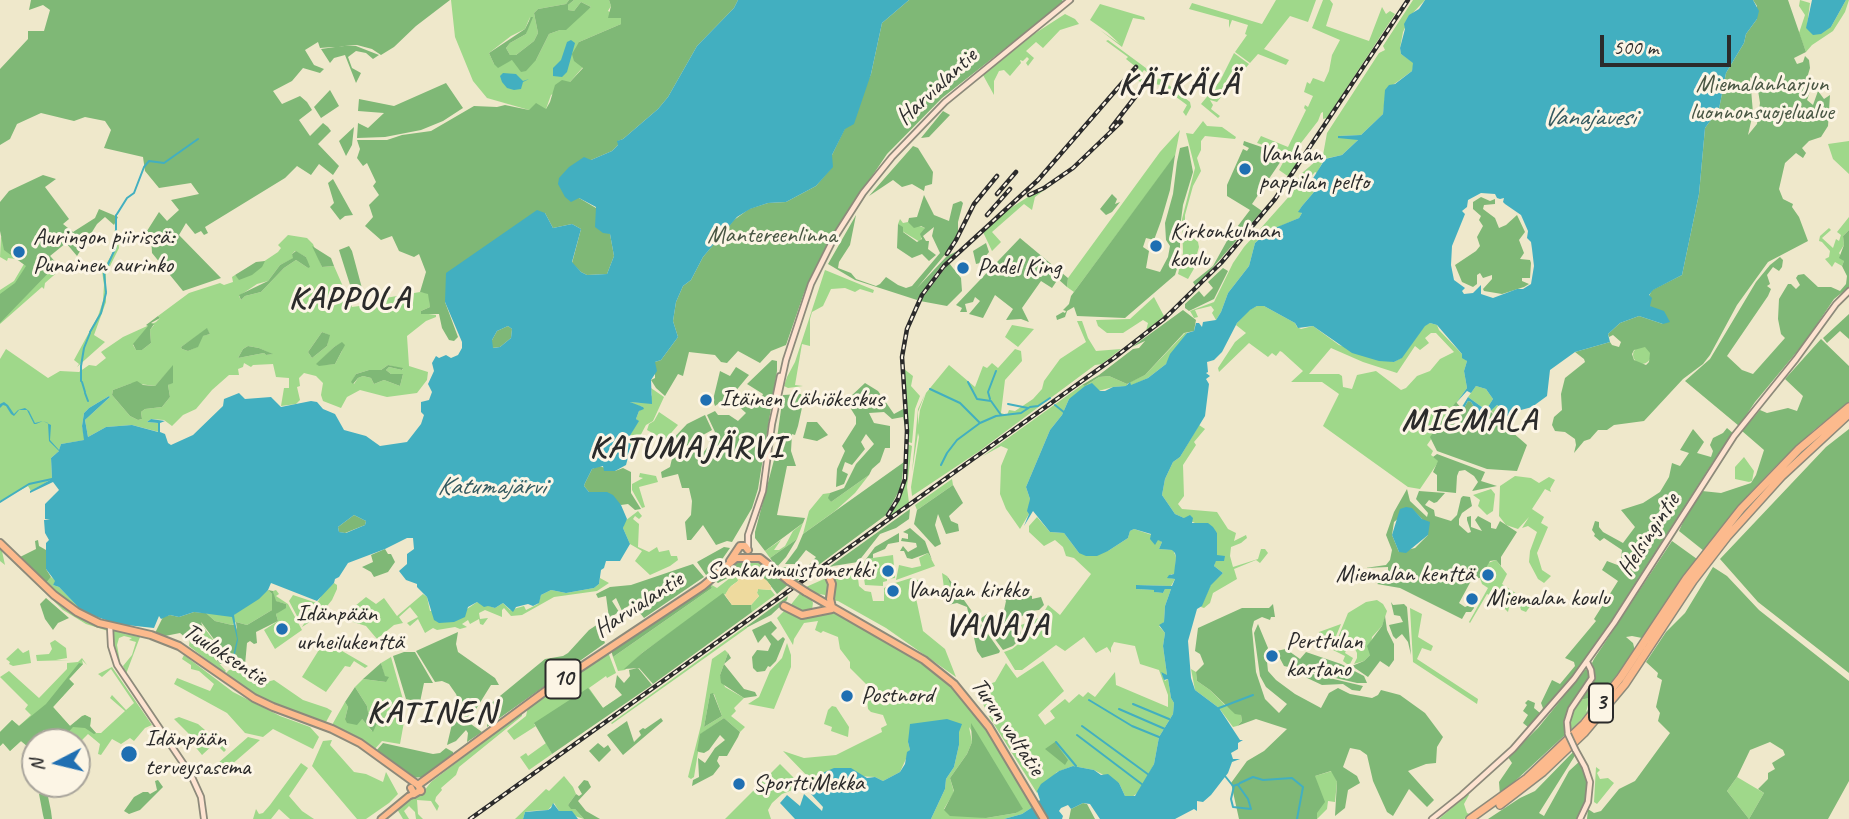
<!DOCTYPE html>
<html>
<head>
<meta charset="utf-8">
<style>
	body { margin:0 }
	#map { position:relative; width:1849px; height:819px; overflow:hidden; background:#efe8cb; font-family:Caveat,sans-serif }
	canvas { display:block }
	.north { position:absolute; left:21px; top:728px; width:70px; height:70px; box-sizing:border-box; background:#fcf5e5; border:2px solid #a8a49b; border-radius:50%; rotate:263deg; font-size:19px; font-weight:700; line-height:28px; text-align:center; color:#2b2b2b }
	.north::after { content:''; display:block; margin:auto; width:24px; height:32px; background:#1f6fb2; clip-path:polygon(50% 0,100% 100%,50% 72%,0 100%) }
	.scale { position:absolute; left:1600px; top:35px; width:131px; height:32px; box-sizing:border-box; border:4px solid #2b2b2b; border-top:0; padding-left:9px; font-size:21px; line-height:24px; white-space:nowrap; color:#2b2b2b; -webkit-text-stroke:5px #fcf5e5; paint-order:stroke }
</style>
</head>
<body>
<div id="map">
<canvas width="1849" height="819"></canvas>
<div class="north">N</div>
<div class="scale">500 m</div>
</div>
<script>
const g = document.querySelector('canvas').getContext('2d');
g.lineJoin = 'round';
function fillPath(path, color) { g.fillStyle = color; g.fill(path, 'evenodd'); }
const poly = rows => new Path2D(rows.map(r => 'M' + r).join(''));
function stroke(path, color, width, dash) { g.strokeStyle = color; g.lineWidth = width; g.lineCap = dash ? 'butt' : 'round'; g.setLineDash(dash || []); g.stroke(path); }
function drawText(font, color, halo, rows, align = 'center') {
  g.font = font + ' Caveat,sans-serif'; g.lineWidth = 6; g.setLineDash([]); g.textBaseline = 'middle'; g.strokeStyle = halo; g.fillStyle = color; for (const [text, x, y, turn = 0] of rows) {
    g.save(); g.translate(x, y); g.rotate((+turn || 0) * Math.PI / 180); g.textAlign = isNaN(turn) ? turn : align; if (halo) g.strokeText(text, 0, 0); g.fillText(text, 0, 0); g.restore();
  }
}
fillPath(poly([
	[451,0,569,0,566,4,538,9,534,13,538,33,534,41,516,55,510,55,506,48,510,43,526,34,530,17,525,29,511,36,489,53,494,64,512,60,536,60,549,34,560,30,591,7,581,2,574,11,567,10,568,5,574,0,609,0,611,6,608,11,621,18,621,24,579,42,583,67,570,82,551,95,546,109,529,110,487,98,473,81,455,37],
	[1276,0,1316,0,1308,22,1290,16,1264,49,1289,60,1286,65,1258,54,1250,63,1235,52,1247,35,1245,34,1248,25,1232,20,1229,28,1229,20,1189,9,1192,3,1262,24],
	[1323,0,1330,0,1333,4,1326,26,1369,41,1382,7,1386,14,1390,11,1395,14,1327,118,1323,119,1323,112,1321,113,1318,121,1294,152,1287,153,1257,143,1261,136,1288,147,1306,110,1304,108,1305,105,1308,107,1313,96,1304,92,1307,82,1310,84,1313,78,1324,82,1329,71,1332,55,1340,40,1312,28],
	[1413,0,1425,0,1411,15,1403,32,1400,48,1401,54,1414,63,1412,71,1386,90,1383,114,1361,135,1338,136,1359,139,1342,155,1324,159,1317,173,1315,172,1310,178,1313,181,1314,192,1302,206,1299,211,1302,213,1299,218,1267,232,1255,243,1249,266,1228,293,1221,312,1216,320,1212,313,1214,310,1211,306,1195,310,1198,317,1194,318,1190,311,1214,302,1233,263,1244,247,1293,192,1296,181,1302,173,1323,155,1327,133,1379,53,1385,50,1383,46],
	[1800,0,1810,3,1807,26,1831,27,1846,0,1849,0,1845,12,1833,31,1812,45,1806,52,1799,33,1805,15,1799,6],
	[1100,4,1144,17,1145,20,1133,18,1122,47,1100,30,1120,44,1107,32,1090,20],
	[1065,14,1075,19,1079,24,1060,30,1043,48,1036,42,1026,51,1034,58,1028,66,1026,63,1029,59,1027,57,1023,61,1020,60,1021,63,1010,76,1004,70,999,71,994,81,994,95,983,75,1034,34],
	[1108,40,1154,74,1152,79,1153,76,1144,70,1139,77,1148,84,1150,82,1146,88,1146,85,1137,80,1141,71,1126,59,1128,57,1106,41],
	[1234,53,1249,64,1217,102,1210,100,1213,105,1211,109,1220,116,1218,118,1201,104,1220,81],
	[1160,78,1190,102,1191,107,1186,116,1183,112,1187,105,1160,85,1155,84,1156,80],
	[1203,121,1207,126,1222,127,1236,137,1235,139,1205,136,1201,141,1201,150,1197,158,1201,171,1193,186,1185,215,1185,231,1198,242,1199,247,1195,261,1196,265,1188,279,1178,274,1183,253,1182,219,1195,168,1186,133,1193,134],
	[1180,130,1175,156,1074,292,1067,287,1068,278,1160,152],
	[1849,141,1849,174,1833,159,1828,144],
	[1287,155,1301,160,1289,177,1279,170],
	[1047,188,1035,197,1032,210,1024,204,992,232,1001,242,992,251,983,232,1006,211,1031,195],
	[1849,217,1849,230,1843,236,1844,245,1839,253,1844,261,1842,266,1835,262,1832,267,1825,259,1829,257,1830,251,1822,242,1819,241,1820,236,1829,228,1831,230,1822,238,1833,248,1836,239,1839,241,1841,235,1837,232],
	[900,219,903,223,908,222,925,228,920,242,902,231,898,224],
	[117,229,119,248,106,274,106,302,94,335,105,342,77,367,79,364,74,360,98,316,103,301,104,285,102,271,115,249,114,231],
	[288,235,307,238,313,244,322,267,334,266,352,307,374,304,374,300,420,292,429,293,430,307,421,311,421,313,436,315,436,317,426,321,407,336,409,366,428,372,427,380,417,393,387,397,360,390,347,397,341,408,323,401,321,395,323,383,316,376,304,373,299,378,300,386,297,387,300,400,296,404,281,406,284,388,289,388,289,378,276,377,273,364,253,365,251,367,244,363,243,367,238,369,239,375,229,375,212,390,196,409,183,415,172,426,164,420,151,419,147,422,159,423,159,432,132,425,106,427,88,437,85,420,110,397,109,396,89,408,84,413,82,426,85,440,61,444,59,451,51,458,52,479,31,491,28,486,0,501,0,359,6,349,48,378,60,371,79,372,89,365,96,366,106,358,101,352,123,337,156,322,160,318,158,316,189,293,220,283,224,285,233,282,232,277,235,275,239,279,253,273,263,262,278,252,281,248,278,245],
	[295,251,306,257,308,268,296,260,284,268,261,292,245,296,241,300,239,296,257,284,268,281,280,265,294,258,292,254],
	[151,324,154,325,150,330,151,343,142,350,136,350,133,345],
	[207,329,210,334,202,336,197,347,188,351,182,349,181,347],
	[322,332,329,335,327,346,312,358,308,352],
	[342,343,343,345,342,351,335,364,319,365,317,364,334,347],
	[248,346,259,348,272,354,266,355,264,353,238,358,243,349],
	[388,365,403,369,402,370,389,367,386,370,391,374,403,374,400,386,384,380,374,384,371,378,363,376,358,378,354,384,352,382,356,374,369,370,381,370],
	[173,366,173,382,168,385,170,397,162,407,145,409,141,412,142,419,138,420,130,416,112,395,113,390,132,383,155,386],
	[1,237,50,256,61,269,45,283,44,289,42,287,0,324,0,290,14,281,24,264,17,259,8,258,7,261,0,257],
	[825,270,874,290,873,293,860,289,855,292,845,288,831,289,823,306,812,312,810,319,810,346,802,344,795,385,803,386,788,388,784,386,787,377,795,362],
	[1154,297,1164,316,1146,331,1148,323,1143,320,1123,333,1107,333,1098,326,1096,320,1130,319],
	[1257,306,1264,306,1295,323,1297,327,1301,329,1313,326,1339,345,1394,362,1401,358,1425,325,1430,323,1437,325,1439,330,1462,354,1467,361,1464,371,1467,388,1427,445,1433,451,1431,455,1439,461,1420,489,1408,487,1323,426,1339,394,1322,382,1291,382,1303,371,1282,352,1280,351,1276,356,1272,353,1268,357,1249,343,1219,372,1218,368,1235,342,1246,333,1236,325,1237,323,1249,310],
	[1431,333,1436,333,1454,352,1440,359,1430,371,1417,376,1406,388,1401,390,1376,371,1357,375,1352,389,1343,387,1342,376,1339,374,1309,374,1331,348,1363,362,1397,373,1415,346,1420,350,1429,343,1425,338],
	[1077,321,1082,321,1088,338,1096,351,1121,349,1102,364,1095,365,978,452,912,496,911,487,919,437,918,433,912,472,918,409,925,394,918,412,918,425,920,410,926,393,949,365,975,387,983,366,987,368,992,363,998,368,1015,349,1021,351,1022,361,1005,380,1001,413,1007,415,1009,410,1015,411,1033,399,1042,389,1044,381,1060,359,1086,342],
	[1012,325,1034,329,1018,347,1005,337],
	[1185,333,1187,333,1183,339,1166,364,1148,378,1130,386,1130,382,1145,375],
	'1633 355a9 9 0 1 1 18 0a9 9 0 1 1-18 0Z',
	[904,369,913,376,911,386,920,396,915,409,912,443,908,442],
	[1109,376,1127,384,1127,386,1113,387,1069,399,1062,415,1050,430,1026,487,1030,499,1029,514,1020,529,1006,509,1000,494,1001,466,1008,449,1001,446,983,456,1082,385,1085,386,1099,377],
	[1476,386,1486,389,1493,399,1486,410,1468,397],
	[651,388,664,397,653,421,646,425,638,440,636,449,630,453,631,446,628,439,638,421,636,419,639,411,643,407,635,405,630,402,647,403,652,395],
	[1497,405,1507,410,1507,416,1496,424,1493,423,1494,415,1491,410],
	[659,412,678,425,665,440,647,430,649,424,654,421],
	[1199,425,1205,429,1194,442,1196,445,1183,465,1184,496,1178,504,1182,509,1217,512,1228,529,1236,533,1234,541,1246,535,1247,538,1241,543,1231,547,1230,556,1233,567,1258,559,1261,549,1265,549,1268,553,1260,563,1256,560,1234,569,1237,579,1213,593,1210,603,1204,608,1201,607,1211,584,1223,573,1214,566,1217,556,1215,551,1217,533,1175,514,1162,495,1165,479,1173,462,1180,457],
	[908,444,912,446,907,487,909,503,886,520,895,507,904,488],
	[1744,457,1754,471,1752,481,1749,482,1735,479,1735,467],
	[640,473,656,476,658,482,639,487,645,507,642,508,632,490,632,484,643,478,639,477],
	[869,475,855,493,835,511,803,534,809,511,823,494,830,493,829,498,831,502],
	[1515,476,1531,478,1539,483,1549,477,1555,480,1550,489,1551,492,1545,489,1532,509,1544,517,1541,523,1548,527,1537,553,1542,570,1551,576,1544,583,1538,579,1529,562,1530,551,1537,532,1528,526,1522,528,1529,517,1518,529,1506,525,1499,516,1500,486],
	[952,479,953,485,917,510,915,505],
	[1491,489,1495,494,1493,511,1487,515,1478,506,1480,500,1473,495],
	[638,511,642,516,639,519,635,516,633,519,639,524,638,547,649,552,657,547,659,552,669,550,671,556,677,556,678,560,670,566,650,575,635,561,642,551,630,544,623,528,625,521],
	[1037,517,1050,532,1064,533,1079,553,1108,551,1128,538,1130,531,1134,529,1152,535,1162,542,1159,549,1173,550,1176,557,1175,574,1171,574,1169,578,1175,579,1171,586,1136,585,1136,589,1155,590,1155,592,1163,593,1165,589,1171,589,1165,606,1164,622,1159,626,1165,633,1163,646,1167,675,1165,676,1161,672,1165,681,1168,679,1171,698,1174,703,1173,714,1159,737,1154,764,1139,792,1132,797,1125,796,1119,783,1094,770,1073,766,1057,772,1051,779,1045,782,1037,793,990,718,980,698,991,692,989,684,995,682,1006,663,1017,678,1043,661,1064,691,1038,715,1045,725,1055,718,1050,711,1065,699,1069,703,1079,694,1083,697,1088,692,1095,697,1115,672,1116,685,1168,707,1168,695,1159,670,1140,664,1135,646,1114,642,1111,648,1111,653,1107,647,1096,653,1084,637,1065,651,1056,645,1022,670,1015,670,1004,652,1012,649,1026,638,1021,625,1041,617,1048,605,1060,615,1091,574,1074,558,1066,556,1063,547,1055,540,1044,546,1029,532,1029,526],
	[803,523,797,539,770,558,765,551,781,540,774,550,779,550,785,546,793,531],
	[0,545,85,619,106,628,108,631,86,624,63,610,2,551,5,565,0,561],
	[10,547,46,583,51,577,56,581,53,585,59,587,83,612,52,591],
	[928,553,935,566,896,580,899,565,912,568,921,566,919,558],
	[893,555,895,578,887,579,887,581,883,582,883,586,865,585,862,566,866,559],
	[753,558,764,562,755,571,744,575,735,574],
	[1496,560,1507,574,1502,584,1529,602,1536,595,1536,598,1526,612,1521,610,1519,603,1510,603,1508,612,1505,609,1505,601,1496,598,1493,601,1494,597,1487,594,1470,623,1469,622,1488,588,1482,584,1480,578,1488,563],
	[854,569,857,571,859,586,865,591,871,592,873,601,884,601,884,588,890,585,890,595,896,595,895,583,911,578,918,580,925,596,916,598,923,631,945,649,956,677,886,628,838,601,831,600,831,575,843,570],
	[942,573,947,576,953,593,952,598,946,603],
	[737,577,738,581,731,586,725,595,724,594,642,653,625,670,618,671,613,657,712,588,710,584,717,588,730,578],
	[600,578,609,583,597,591,554,597,522,615,511,616,504,608,502,610,502,617,485,610,479,613,480,619,488,618,483,625,480,624,479,619,470,624,468,620,462,624,467,627,460,629,455,627,437,630,433,628,425,633,418,619,410,626,407,623,418,617,410,607,399,617,403,623,394,625,377,639,366,626,347,620,355,606,366,597,376,604,384,598,397,616,423,594,427,597,430,611,467,609,477,602,495,608,503,603,510,610,524,606,526,610,538,604,541,595,551,590,566,593,594,588,599,584],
	[828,578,830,591,825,599,825,595,813,593,806,587,824,579,827,581],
	[334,583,337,585,337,589,332,600,319,616,302,627,307,619,303,616,298,618,289,601,293,595,317,603,323,593],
	[758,589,771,590,775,595,752,612,751,605,759,596,757,593],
	[268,590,272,594,272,610,247,625,236,622,232,625,215,621,206,613,232,616],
	[276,590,279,594,276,596,288,604,302,630,275,649,264,630,278,621,276,614,286,604,275,601,273,591],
	[801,592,811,598,813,603,812,610,805,614,789,607],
	[1377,600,1383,604,1387,611,1382,626,1372,637,1370,655,1364,661,1354,664,1357,658,1357,653,1355,649,1347,648,1345,653,1353,658,1350,664,1347,664,1343,661,1345,656,1333,650,1348,613,1366,602],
	[1410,608,1422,614,1418,637,1433,646,1431,651,1422,648,1417,659,1478,699,1477,704,1413,662],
	[827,610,834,612,914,658,952,685,978,714,1034,806,1022,814,1004,819,931,819,945,789,946,779,954,767,959,745,959,732,908,742,910,750,900,772,883,781,875,777,820,774,813,782,783,751,804,758,836,755,882,732,881,728,887,725,883,715,871,712,868,709,867,700,875,693,850,668,850,662,840,649,838,637,823,631,821,633,815,630,818,621,804,623,794,639,793,645,777,618,784,611,803,618],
	[969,727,1022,808,1016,813,986,818,944,809,954,792,950,778,967,754,972,742],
	[1341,624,1334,641,1330,649,1319,632],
	[202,625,215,642,215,659,226,671,224,673,189,646,190,638],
	[746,626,747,628,612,724,611,723],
	[114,630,152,637,152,639,115,632,140,637,126,674,123,666,132,655,136,642,129,640,132,638,124,636,119,638,117,645,120,662,119,662,112,641],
	[55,640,66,648,67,658,56,660,71,660,37,661,36,655,49,654,52,649,50,643],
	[787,643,791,655,791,667,774,709,748,704,759,697,770,671,782,658],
	[330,644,368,666,365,668,354,661,350,667,345,666,326,692,302,677,322,645,327,647],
	[18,648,23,653,29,650,31,663,13,666,9,664,10,662,6,659],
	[725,650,728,653,720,675,725,687,744,698,734,708,736,711,731,716,745,727,740,732,724,718,701,734,694,777,691,779,688,777,701,725,712,659],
	[710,694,714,694,722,716,704,727],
	[608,652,616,673,607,678,606,676,589,688,603,708,621,696,603,709,534,724,536,726,514,740,507,731,526,716,528,707],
	[184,655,233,692,280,716,310,727,319,737,313,749,273,729,263,737,245,733,227,713,174,684,177,678,210,691,214,684,199,671,191,669,191,665,182,659],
	[391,657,404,703,400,721,404,722,400,744,382,741,374,750,332,725,345,702,348,707,345,719,362,719,372,731,377,723,368,712,367,706,355,687,363,679,386,682,381,663],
	[82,658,87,665,82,660,83,664,69,679,74,684,53,707,70,726,85,715,91,718,90,727,96,733,101,733,125,711,110,698,112,695,126,710,134,703,111,669,102,677,98,674,112,667,152,725,145,728,134,741,130,738,121,744,112,739,101,755,98,754,100,744,88,734,81,741,85,746,83,746,74,740,72,742,61,732,51,737,44,730,27,746,21,741,10,751,3,743,0,746,0,732,12,720,19,726,31,715,25,709,28,705,0,677,9,671,39,698,67,669,67,663,78,662],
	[235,669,251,682,260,684,274,680,303,700,327,708,332,711,326,722,266,701,252,693,224,675,229,670],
	[1191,669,1196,672,1197,681,1210,690,1225,705,1241,715,1242,721,1237,726,1233,727,1219,708,1195,690],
	[1599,695,1600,697,1595,705,1571,730,1570,717,1579,700,1590,698,1586,712],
	[832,706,836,707,849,727,848,737,831,731,832,727,824,724,828,710],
	[522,712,522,716,459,767,456,775,441,788,442,790,436,797,435,801,439,806,437,811,431,801,417,800,418,814,423,819,416,819,415,812,409,806,404,811,409,819,403,819,397,809,410,798,421,795,431,782],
	[179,717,198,724,212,736,216,733,221,737,218,741,226,750,224,752,215,743,202,755,193,744,195,741,192,737,174,719],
	[248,737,260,740,223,772,217,764],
	[332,740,330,745,354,772,366,774,383,782,386,772,398,794,389,803,366,819,357,819,312,766,323,741],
	[546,743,552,754,529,770,520,757,526,753,528,756],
	[301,763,308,768,289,796,302,811,314,819,290,819,279,809,271,819,253,819,256,809,259,814,263,813,270,805],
	[780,764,801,785,800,787,782,794,772,803,768,810,771,819,725,819],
	[1596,767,1600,770,1597,773,1600,779,1608,778,1614,783,1597,804,1594,802],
	[1332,771,1337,782,1335,802,1328,801,1327,809,1317,819,1315,776],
	[564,776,573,787,576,794,568,805,575,809,584,819,559,811,554,803,548,810,530,811,525,812,523,819,515,819,546,789,549,791],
	[1737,777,1764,793,1749,819,1727,791],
	[1468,794,1469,795,1464,804,1467,813,1472,815,1464,819,1439,819]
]), '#9fd88a');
fillPath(poly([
	[31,0,450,0,416,26,394,47,381,55,372,49,357,45,320,48,318,42,305,50,314,65,324,69,320,73,303,68,292,81,273,91,282,104,300,96,307,102,312,110,299,120,310,136,323,123,328,127,331,131,318,144,339,166,333,175,319,164,311,175,297,166,285,178,205,227,208,233,204,235,201,231,195,234,186,223,179,235,221,278,183,291,152,253,151,236,147,231,159,212,167,221,179,210,171,200,199,194,191,183,159,188,145,171,143,157,104,148,111,130,105,121,85,117,74,121,41,113,17,124,10,139,0,145,0,69,28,39,28,31,44,31,50,10,43,5,29,10],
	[569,0,574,0,568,5,568,10,574,11,581,2,591,7,566,30,560,30,549,34,536,60,526,71,521,72,512,60,498,68,494,64,489,53,525,29,531,17,533,17,526,34,510,43,506,48,510,55,516,55,534,41,538,33,534,13,538,9,566,4],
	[609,0,738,0,734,8,697,46,668,97,658,109,623,139,618,141,618,145,612,151,591,160,579,198,596,208,596,224,610,234,614,256,607,274,587,275,581,272,572,263,581,229,572,224,553,228,545,213,445,302,458,337,454,341,449,340,442,328,439,314,421,314,421,311,430,307,428,294,420,292,426,272,419,254,414,257,399,251,392,236,381,240,365,226,373,217,369,205,379,195,373,186,376,182,367,163,363,166,357,158,360,149,357,140,387,140,402,135,431,131,474,106,497,107,505,105,529,110,536,103,546,109,550,102,555,85,562,80,570,82,583,68,574,61,572,54,579,42,621,24,621,18,608,18,611,6],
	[909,0,1062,0,1064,2,942,98,887,154,831,237,804,293,786,345,771,351,760,363,738,351,727,363,721,362,715,355,689,352,683,376,678,374,665,396,656,388,651,380,655,378,655,362,661,360,678,337,673,321,676,302,683,286,691,280,703,257,734,220,749,209,768,203,786,202,816,186,832,167,832,155,871,74,882,23],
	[1753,0,1788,0,1806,52,1794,58,1797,64,1803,62,1805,56,1809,60,1810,68,1807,78,1813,84,1807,100,1813,105,1818,91,1824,99,1830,95,1828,126,1821,137,1809,141,1802,148,1806,153,1803,158,1796,153,1785,163,1779,189,1783,199,1793,204,1792,207,1799,217,1808,241,1768,262,1737,305,1710,355,1703,364,1683,379,1644,421,1614,425,1607,430,1598,430,1590,439,1584,441,1574,453,1576,445,1575,439,1565,432,1555,431,1552,425,1554,417,1562,410,1561,394,1565,378,1585,362,1584,359,1575,352,1610,342,1612,345,1619,347,1621,342,1613,335,1609,337,1608,334,1620,323,1639,316,1663,324,1650,306,1649,296,1652,290,1682,275,1699,194,1705,128,1719,109,1726,73,1744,43,1746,34,1757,19,1757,6],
	[1750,77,1757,84,1760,103,1757,124,1748,135,1753,113],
	[1645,347,1650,353,1649,362,1646,365,1634,360,1632,354,1634,350],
	[342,46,356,46,379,55,373,59,366,53,356,51,348,57,352,68,361,73,356,83,345,55,334,58,330,63,321,49],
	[446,83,463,108,443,121,421,130,385,137,357,138,358,123,368,128,384,113,358,111,359,99,394,106],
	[330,90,339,106,321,118,314,107],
	[943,111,950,115,929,137,921,138],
	[354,127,352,145,346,156,339,141],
	[1244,141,1285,155,1252,204,1262,211,1196,287,1193,282,1213,266,1228,239,1250,210,1227,196,1227,185,1243,149,1247,151,1249,148,1243,145],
	[913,146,918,148,933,172,932,184,925,186,924,191,912,184,902,187,893,180,869,196],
	[1188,146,1193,172,1183,205,1180,228,1180,259,1175,275,1125,318,1077,316,1074,307,1067,311,1065,317,1057,320,1056,316,1063,312,1065,313,1066,311,1063,310,1069,304,1071,296,1175,155,1170,190,1161,221,1154,240,1146,238,1143,247,1149,251,1146,268,1160,272,1168,257,1170,246,1166,240,1165,223,1173,194,1177,162,1180,148],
	[43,175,56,179,45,187,69,219,63,224,73,232,95,218,99,209,118,217,114,225,105,217,97,224,77,256,66,243,50,256,57,264,0,323,0,294,15,283,26,266,4,250,0,231,0,202,9,191],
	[333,179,353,215,345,216,340,220,330,207,334,203,328,183],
	[1112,194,1117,199,1115,204,1120,202,1112,212,1106,215,1100,209],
	[924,195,934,215,949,221,953,204,961,201,963,203,958,222,958,233,947,252,917,288,946,257,957,251,938,270,917,300,855,280,828,264,856,215,850,245,839,262,838,268,851,273,856,279,876,286,880,284,886,277,898,285,906,288,912,286,940,253,932,236,934,227,923,236,926,241,929,241,928,249,936,255,929,261,922,254,912,258,897,248,898,224,903,227,903,232,917,242,922,239,920,234,925,228,921,226,914,228,908,222,909,218,917,217],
	[1481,197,1490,201,1495,199,1495,204,1484,205,1483,209,1495,218,1499,228,1506,225,1517,215,1525,232,1519,240,1524,253,1520,259,1530,260,1531,263,1530,278,1522,278,1522,281,1529,284,1524,287,1502,294,1484,291,1483,289,1492,279,1492,275,1483,278,1480,273,1477,275,1477,284,1473,287,1462,282,1455,265,1476,251,1480,246,1477,237,1483,226,1479,220,1481,216,1473,209,1473,202],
	[1849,230,1849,287,1834,299,1805,342,1755,402,1739,426,1685,381,1710,359,1756,282,1770,265,1780,257,1783,260,1782,267,1779,271,1773,267,1767,275,1770,284,1767,286,1771,289,1768,296,1727,356,1742,370,1753,374,1785,338,1781,334,1778,319,1779,299,1788,284,1791,284,1796,289,1800,285,1796,278,1798,275,1804,274,1818,287,1831,287,1840,291,1846,284,1847,276,1842,266,1844,261,1839,258,1844,245,1843,236],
	[1020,238,1068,278,1067,287,1058,279,1052,288,1041,281,1022,308,1029,322,1021,319,1006,320,1013,309,995,295,983,318,969,314,980,301,975,297,973,302,965,304,967,312,960,312,962,308,956,305],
	[986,243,989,252,980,263,976,264,973,251],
	[312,246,331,258,334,266,322,267],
	[349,246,352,251,363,292,351,288,339,250],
	[296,251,306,257,310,267,308,268,296,260,284,268,261,292,245,296,241,300,239,295,268,281,280,265,293,258,292,254],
	[265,261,262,267,252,275,239,280,235,275,256,262],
	[949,263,961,278,962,291,947,306,920,301],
	[1223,268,1228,271,1214,299,1189,311,1185,308,1185,304,1199,291,1204,297,1213,288,1208,282],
	[1183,310,1196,320,1194,331,1184,333,1145,375,1127,384,1109,376,1099,377,1085,386,1082,385,1099,375,1133,349,1139,348,1145,341,1132,347],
	[1849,314,1849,339,1840,331,1827,343,1823,338],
	[158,316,160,318,151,323,154,324,150,330,151,343,142,350,136,350,133,344,148,326,146,325],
	[508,326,512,329,511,338,500,347,492,348,492,340,497,331],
	[207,328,210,334,203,336,198,347,188,351,182,349,181,347],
	[322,332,330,335,327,346,312,358,308,352],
	[1821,339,1849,366,1849,402,1813,431,1777,465,1750,493,1704,551,1679,531,1683,522,1702,491,1721,493,1751,483,1756,475,1764,450,1742,431,1760,410,1767,413,1788,408,1797,411,1803,396,1785,379],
	[342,342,345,345,335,364,319,366,316,364,334,347],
	[248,346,259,348,273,354,266,355,264,353,238,358,243,349],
	[772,360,777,361,777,371,758,489,752,508,732,542,727,541,716,545,703,525,691,540,687,540,685,522,691,515,692,501,689,488,682,488,678,474,662,478,661,472,670,467,674,450,667,445,687,424,705,415,712,430,703,435,697,450,703,453,710,444,709,439,715,432,707,415,715,411,718,415,729,415,738,421,746,413,737,405,750,396,750,402,753,405,760,402,763,394,747,384],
	[173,365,173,383,168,385,170,397,162,407,145,409,141,412,142,419,138,420,130,416,112,395,113,390,137,381,143,385,155,386],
	[388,365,403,368,402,370,389,367,386,370,391,374,403,374,400,386,384,380,374,384,371,378,363,376,358,378,353,384,351,382,356,374,369,370,381,370],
	[736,367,749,375,734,393,715,406,713,400,720,371,730,376],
	[865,383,878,391,894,414,905,408,907,436,903,417,892,419,884,412,869,413,874,423,890,426,890,448,885,448,880,462,872,469,869,475,831,502,828,498,830,493,844,488,856,464,874,444,866,434,861,442,865,449,852,465,845,462,842,471,848,474,844,484,836,487,837,469,845,451,842,446,856,424,856,417,851,409,850,397],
	[801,394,803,403,798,426,795,435,792,434,791,451,796,466,787,466,777,515,805,518,803,523,765,551,755,538,755,532,774,460,783,395],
	[1468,401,1471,402,1482,419,1491,412,1494,415,1493,423,1505,420,1512,432,1527,445,1517,471,1487,469,1437,451,1430,437,1456,402,1463,410],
	[807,422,817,422,828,435,817,441,803,438],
	[1727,428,1734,434,1713,462,1599,640,1565,686,1528,727,1523,723,1528,715,1523,711,1527,705,1525,703,1528,700,1535,703,1534,708,1540,713,1543,708,1541,703,1552,680,1560,684,1575,666,1574,662,1565,658,1596,621,1594,619,1618,581,1602,570,1607,561,1620,566,1622,550,1604,538,1600,541,1594,536,1595,534,1592,530,1595,521,1599,522,1599,527,1603,532,1623,543,1635,527,1621,510,1643,503,1660,492,1669,477,1672,463,1680,466,1689,453,1680,450,1693,429,1704,442,1697,453,1711,457,1713,451,1710,445,1713,438,1723,433],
	[1849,429,1849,673,1758,602,1720,559,1826,447],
	[1437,454,1485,472,1481,481,1497,486,1472,491,1478,482,1474,476,1465,470,1459,471,1457,476,1456,493,1437,491,1437,475,1433,472,1438,461,1433,457],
	[904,462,901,487,886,515,797,581,781,570,784,567,803,570,809,565,816,557,806,550,795,564,785,564,797,548,803,534],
	[599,466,615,471,623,468,631,472,631,493,641,509,635,510,628,504,621,505,589,492,584,486,585,483,592,469],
	[953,485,963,503,949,516,951,521,958,524,959,531,946,534,938,514,935,525,941,544,935,547,914,524,917,510],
	[1407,489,1410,501,1427,517,1428,513,1416,499,1419,491,1445,493,1437,502,1434,503,1429,500,1425,505,1434,510,1435,516,1451,521,1457,515,1461,498,1463,496,1470,497,1472,506,1462,513,1459,519,1459,525,1468,533,1471,532,1467,520,1467,517,1471,516,1471,527,1482,531,1475,520,1478,516,1491,523,1491,528,1496,529,1500,521,1517,532,1501,557,1501,566,1496,560,1490,561,1480,578,1472,579,1459,603,1465,607,1472,604,1474,608,1471,612,1466,612,1462,619,1400,588,1377,584,1388,575,1388,567,1365,568,1386,565,1390,560,1392,550,1386,535,1394,512],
	[1411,508,1422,519,1428,535,1415,548,1399,552,1392,535,1394,522],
	[910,509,909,519,896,528,880,534,858,562,833,566,818,575],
	[354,515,366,521,365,525,345,533,339,532,338,527],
	[910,528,925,541,932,560,928,553,912,559,907,558,904,551,900,551,903,546,908,552,917,547,916,543,901,541,902,538,908,539,908,534,903,532],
	[899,533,899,542,888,544,885,549,873,554,873,558,866,559,875,547],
	[797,539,786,557,777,567,770,558],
	[38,540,39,546,46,550,46,569,51,577,46,583,20,557,36,549,35,541],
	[1672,541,1697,559,1642,638,1632,636,1626,637,1633,643,1635,651,1600,697,1596,691,1590,698,1579,700,1592,684,1594,674,1592,663,1594,659],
	[724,547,730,548,716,568,706,575,697,562],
	[385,549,388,554,391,554,395,562,388,572,374,577,371,572,362,567,373,562,371,555],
	[747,560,749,562,735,574,718,583,715,581,736,563],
	[764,562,780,579,789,584,777,594,767,581,755,571],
	[693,564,704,577,644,618,632,603,622,611,616,598,612,601,619,612,609,618,606,596,598,598,596,594,610,587,631,585],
	[1713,567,1727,576,1759,610,1849,681,1849,781,1828,819,1587,819,1588,809,1594,813,1601,811,1619,789,1635,781,1670,733,1658,721,1660,713,1656,707,1662,680,1657,677,1658,673,1646,662,1666,632,1685,613],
	[1770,742,1783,750,1785,755,1772,763,1775,769,1768,773,1768,779,1758,789,1764,793,1749,819,1727,791,1737,777,1750,750],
	[947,576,1000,651,999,653,982,658,977,651,967,607,957,603,948,605,947,601,952,598,953,593],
	[710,584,712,588,613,657,611,650],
	[1003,587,1032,596,1032,599,1041,597,1044,605,1039,610,1030,611,1019,618,1011,619,1011,622,1018,623,1022,637,1013,646,1003,650,980,619,987,614,992,621,1003,615,1006,601,999,590],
	[268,590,273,591,276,601,286,604,286,608,276,614,278,621,256,632,257,643,254,644,250,641,247,643,245,665,239,667,232,668,233,659,220,664,217,661,216,642,201,622,202,625,191,638,186,638,180,633,165,636,155,633,163,617,170,615,179,617,194,612,206,613,215,621,232,625,235,624,237,630,236,622,247,625,272,610,272,594],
	[723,593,732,605,751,605,752,612,653,684,639,668,624,669,642,653],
	[788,596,787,600,771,615,746,628,747,626],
	[46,598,69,618,58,623,53,630,45,619,40,604],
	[1391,602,1393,605,1404,604,1407,607,1411,655,1408,642,1402,634,1396,639,1393,636,1389,625,1403,622,1400,616,1394,615],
	[1273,604,1275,617,1271,617,1270,620,1262,617,1254,621,1252,629,1256,672,1265,699,1279,713,1287,704,1266,687,1260,676,1254,633,1258,624,1268,648,1266,652,1268,671,1276,680,1295,694,1321,708,1329,693,1338,688,1350,694,1372,698,1378,695,1381,690,1400,695,1425,713,1443,737,1437,747,1436,763,1426,764,1408,771,1434,800,1427,807,1409,789,1393,816,1387,812,1373,781,1367,755,1360,750,1350,748,1343,767,1357,776,1360,783,1348,790,1345,808,1335,816,1337,782,1331,771,1315,776,1325,802,1317,813,1317,819,1239,819,1231,783,1247,761,1264,751,1287,729,1256,719,1237,726,1242,721,1241,715,1235,714,1210,690,1197,681,1196,672,1204,664,1200,654,1195,651,1198,628,1242,608,1269,608],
	[1385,616,1387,630,1394,644,1394,660,1389,667,1380,661,1368,677,1352,666,1364,661,1370,655,1367,646,1382,626],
	[771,621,777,628,771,634,778,641,783,637,785,639,776,661,770,667,768,666,765,671,757,672,753,668,752,657,757,650,768,651,771,644,765,635,758,643,752,630],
	[598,624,605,643,487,727,489,705,545,659,563,656,568,653,589,630],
	[458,632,456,644,458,652,495,678,499,685,491,685,468,722,482,732,467,742,468,733,466,730,456,741,447,745,458,699,456,694,449,684,442,681,435,682,416,651],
	[1286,649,1300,659,1306,652,1341,664,1364,676,1367,683,1357,683,1284,666,1276,651],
	[404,652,415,652,433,683,424,683,420,702,406,699,393,656],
	[728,653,731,658,724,664,744,689,755,692,757,696,744,698,721,683,720,675],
	[79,663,83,664,69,679,74,684,53,707,70,726,82,716,85,715,91,718,90,726,96,733,94,734,85,728,73,727,65,736,58,729,51,737,44,730,27,746,21,741,10,751,3,743,0,746,0,732,12,720,19,726,46,704],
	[381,663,385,676,389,677,386,682,363,679],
	[638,668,652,685,552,754,534,723,588,688,603,708,622,695,615,687,617,675,624,683,630,676,629,670],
	[1286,668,1300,671,1363,686,1360,691,1352,690,1343,684,1322,685],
	[1586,669,1589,672,1589,679,1567,713,1566,734,1500,795,1499,782,1512,763,1508,757,1538,728],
	[355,687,367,706,368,712,377,723,373,732,362,719,357,725,347,723,345,719,348,707,345,702],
	[713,693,722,716,704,727,710,694],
	[661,718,663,721,623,755,607,735,627,721,634,742,641,735,639,731,643,728,645,729],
	[724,718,740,732,738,737,727,756,719,756,717,761,720,766,713,775,692,786,693,780,699,777,698,758,705,763,715,748,725,740,720,735,709,750,704,753,699,752,697,751,700,734],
	[971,723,1023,809,1016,813,986,818,950,816,944,810,954,791,950,778,967,754,972,742],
	[1055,742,1068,760,1065,765,1045,749],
	[383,743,433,754,440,753,446,748,453,752,453,755,424,777,410,778,376,751],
	[598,743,604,748,608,745,611,750,599,762,589,751],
	[1574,751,1576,754,1539,813,1544,816,1569,771,1581,760,1588,780,1588,794,1585,806,1576,819,1488,819,1520,798,1535,791],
	[158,780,163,787,140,810,129,814,124,811,134,797,143,792,148,792,150,794,157,790,155,781],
	[584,780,588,781,591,787,578,801,586,811,600,819,584,819,575,809,571,809,568,805,576,794,579,796,582,794,578,787],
	[47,792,51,811,52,819,44,819,43,815,39,794],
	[1083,803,1087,804,1095,819,1069,819,1071,809]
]), '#7fb876');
fillPath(poly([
	[755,571,767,581,771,586,771,590,758,589,757,593,759,596,751,605,732,605,725,595,729,588,738,581,739,575]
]), '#eeda9e');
fillPath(poly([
	[738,0,909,0,882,23,871,74,854,124,845,129,832,155,833,167,816,186,786,202,768,203,750,209,737,217,703,257,691,280,683,286,676,302,673,321,678,337,661,360,655,362,657,371,651,380,652,404,630,402,643,407,644,409,639,411,636,419,639,421,628,439,631,446,626,465,615,471,604,471,603,466,592,469,585,483,584,486,589,492,607,492,613,495,621,505,627,519,623,528,630,544,620,561,606,561,604,568,601,570,599,584,594,588,566,593,551,590,541,595,539,603,533,606,528,604,516,607,513,612,503,603,495,608,488,606,484,607,477,602,468,607,465,617,454,622,439,623,434,620,427,597,417,587,417,584,406,580,399,571,407,564,407,554,414,549,413,538,407,538,385,549,348,563,339,577,335,579,334,583,317,601,271,583,268,590,259,599,234,615,238,640,232,668,230,669,237,639,232,617,194,612,179,617,170,615,161,619,159,616,154,628,117,624,83,612,59,587,53,585,55,581,46,569,46,543,49,540,45,533,44,520,50,520,45,519,45,504,59,490,53,482,30,493,30,491,52,479,51,458,59,451,49,441,48,423,43,421,36,424,34,424,27,410,19,410,14,416,11,414,6,406,3,405,0,408,0,404,4,402,8,405,14,414,18,410,25,408,29,411,35,423,43,421,51,425,50,440,59,450,61,444,84,440,82,426,84,413,89,408,109,396,110,397,85,420,88,437,106,427,132,425,158,432,158,423,147,422,151,419,165,421,160,423,160,432,165,434,168,443,171,445,193,435,223,406,224,399,239,393,245,399,271,397,281,407,311,401,317,402,323,409,335,414,344,430,366,436,380,446,407,442,421,424,424,415,421,412,421,402,429,400,432,392,428,384,434,371,432,363,436,356,439,358,446,355,451,358,458,355,462,348,462,342,445,302,446,273,537,210,545,213,553,228,572,224,581,229,572,262,581,272,587,275,607,274,614,256,610,234,603,233,595,227,596,207,579,198,571,202,565,197,558,184,559,178,569,167,584,157,591,160,612,151,618,145,617,141,623,139,658,109,668,97,697,46,734,8],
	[508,326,512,329,511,338,500,347,493,348,492,340,497,331],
	[354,515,366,521,365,525,346,533,339,532,338,527],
	[1425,0,1753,0,1759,11,1757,19,1746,34,1744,43,1726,73,1719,109,1705,128,1699,194,1682,275,1653,290,1649,295,1652,298,1650,306,1664,311,1670,322,1663,324,1639,316,1620,323,1608,334,1610,342,1575,352,1550,370,1547,396,1532,407,1521,410,1514,409,1513,416,1507,416,1507,410,1497,405,1482,419,1471,402,1468,401,1463,410,1460,410,1468,397,1486,410,1493,399,1486,389,1476,386,1471,393,1467,391,1457,402,1467,388,1464,371,1467,361,1462,358,1462,354,1437,325,1430,323,1425,326,1402,358,1394,362,1379,361,1352,353,1313,326,1298,328,1295,323,1264,306,1257,306,1250,310,1237,323,1222,352,1214,360,1207,362,1208,372,1206,373,1210,376,1206,379,1209,384,1205,416,1180,457,1173,462,1165,479,1162,495,1175,514,1184,518,1190,515,1193,518,1192,523,1208,523,1213,527,1217,533,1217,555,1225,556,1224,561,1216,561,1214,566,1223,573,1211,585,1202,606,1197,609,1188,641,1191,678,1195,690,1219,708,1240,740,1243,740,1238,743,1238,749,1231,753,1233,759,1240,759,1232,762,1228,773,1211,795,1203,802,1197,801,1197,811,1194,809,1175,819,1100,819,1090,804,1083,803,1071,809,1068,805,1061,808,1059,811,1063,816,1062,819,1004,819,1022,814,1034,806,1040,800,1037,791,1041,784,1059,771,1073,766,1094,770,1101,775,1108,774,1119,783,1125,796,1135,796,1154,764,1159,737,1173,714,1174,703,1171,698,1168,679,1164,680,1161,672,1167,675,1163,646,1165,633,1159,625,1164,622,1165,606,1171,589,1165,589,1163,593,1154,592,1154,590,1136,589,1136,585,1172,586,1175,579,1167,578,1169,575,1174,574,1176,557,1175,553,1172,550,1159,549,1162,542,1158,540,1155,545,1150,539,1151,534,1134,529,1130,531,1128,538,1108,551,1097,556,1086,556,1079,553,1064,533,1050,532,1033,511,1024,526,1029,514,1027,511,1030,499,1026,487,1050,430,1062,415,1069,399,1085,386,1092,383,1100,391,1105,391,1113,387,1126,386,1130,382,1131,385,1148,378,1166,364,1170,354,1187,333,1194,331,1196,323,1199,323,1202,327,1203,322,1216,320,1221,312,1228,293,1249,266,1255,243,1270,230,1299,218,1302,213,1298,212,1302,206,1314,192,1310,186,1312,180,1325,159,1342,155,1358,140,1338,138,1338,136,1361,135,1383,114,1385,90,1389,85,1395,84,1412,71,1413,63,1401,54,1400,48,1405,29,1404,24,1409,15,1419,9],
	[1481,193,1495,194,1497,198,1500,199,1504,198,1503,202,1505,204,1521,215,1528,231,1527,238,1531,242,1532,249,1534,266,1531,284,1523,289,1517,289,1493,298,1481,294,1481,285,1473,293,1464,294,1462,291,1465,288,1454,280,1451,265,1452,246,1465,214,1462,211,1467,207,1468,200],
	[1812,0,1846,0,1831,27,1821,34,1813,35,1806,28],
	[571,40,575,43,567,72,562,77,553,76,546,81,553,76,553,68,561,60,567,42],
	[503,73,516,74,523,81,529,79,523,82,521,89,514,90,507,88,502,82,500,76],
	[1406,507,1412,508,1422,519,1430,522,1428,535,1406,553,1399,552,1392,535,1400,509],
	[947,719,962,724,959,732,959,745,954,767,946,779,945,789,931,819,795,819,780,803,787,795,800,806,804,794,822,811,823,807,811,794,808,787,820,774,834,768,851,768,867,778,875,777,883,781,900,772,905,764,907,752,910,750,908,742,910,724],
	[553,803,559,811,572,811,578,819,523,819,525,812,548,810,551,808]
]), '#42afc0');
stroke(poly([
	[117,214,127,198,134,193,144,167,149,161,164,163,198,139],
	[106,292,104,273,116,247,116,215],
	[90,332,101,313,106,293],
	[81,366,84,348,90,333],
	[81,366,81,381],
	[82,382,85,392],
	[968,382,977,399,991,401,1001,415],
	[930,389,960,403,980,423],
	[85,393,88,401],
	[990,399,988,392,996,371],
	[1008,404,1028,408],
	[1055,405,1065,413],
	[941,465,947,453,957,440,980,423,996,416,1021,413,1030,407,1038,406,1050,398],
	[0,502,29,484,52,479],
	[1089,700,1132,726,1159,737],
	[1133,704,1169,719],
	[1219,708,1253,695],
	[1119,709,1165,729],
	[1082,726,1149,775],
	[1077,735,1143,785],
	[1056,742,1076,766],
	[1225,776,1233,786,1239,784],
	[1240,783,1253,777,1263,780,1292,778,1303,787,1297,819],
	[1234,786,1231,799,1233,807,1251,809,1248,799,1238,785]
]), '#42afc0', 2);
const secondary = poly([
	[774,405,780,376],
	[772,424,786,360,811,284,833,240,863,193,892,157,945,102,1070,0],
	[748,549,748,535,763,491,772,424],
	[110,626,111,646,117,665,191,775,201,797,204,819],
	[1568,734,1567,722,1571,709,1592,678,1591,670,1587,662],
	[1575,749,1585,767,1590,782,1588,802,1580,819],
	[1432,819,1462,795,1513,749,1574,679,1614,623,1734,436,1796,359,1836,304,1849,291]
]);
const primary = poly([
	[381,819,409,796,414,794]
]);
const trunk = poly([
	[0,543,54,595,77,612,99,623,151,635,179,646,254,698,273,707,332,729,360,743,418,785,421,791],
	[730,561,740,546,745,546,748,550],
	[827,572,832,584,830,599,832,607],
	[806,592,924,660,954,684,989,727,1044,819],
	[784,606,802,615,832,609],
	[418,785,551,687,703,586,736,558,760,558,789,581],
	[411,788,414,794,421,790]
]);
const motorway = poly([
	[1500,805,1543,772,1584,733,1625,684,1693,581,1727,537,1782,476,1849,414],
	[1470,819,1527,778,1584,724,1621,677,1686,579,1741,509,1799,449,1849,407]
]);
stroke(secondary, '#8d8a7b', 8);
stroke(primary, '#8d8a7b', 9);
stroke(trunk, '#8d8a7b', 10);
stroke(motorway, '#8d8a7b', 10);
stroke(secondary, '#fee3d1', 4.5);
stroke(primary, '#fcba8d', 5);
stroke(trunk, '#fcba8d', 6);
stroke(motorway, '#fcba8d', 7);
const rail = poly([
	[1111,128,1139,92],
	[997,194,1016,172],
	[1029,195,1044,188,1073,168,1121,122],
	[987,215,1010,189],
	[947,254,956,240,974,204,997,176],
	[888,515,898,499,905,479,907,431,902,357,907,329,922,295,944,266,1038,180,1136,67],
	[470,819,1114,358,1164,319,1221,263,1275,199,1408,0]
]);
stroke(rail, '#2b2b2b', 4.5);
stroke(rail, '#fcf5e5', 2, [5]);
const secondaryBridge = poly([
	[1568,734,1575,749]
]);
const trunkBridge = poly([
	[789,581,806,592]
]);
stroke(secondaryBridge, '#8d8a7b', 8, []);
stroke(trunkBridge, '#8d8a7b', 10, []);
stroke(secondaryBridge, '#fee3d1', 4.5);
stroke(trunkBridge, '#fcba8d', 6);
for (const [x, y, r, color] of [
	[1245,169,7,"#1f6fb2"],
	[1156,246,7,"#1f6fb2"],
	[19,252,7,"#1f6fb2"],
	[963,268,7,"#1f6fb2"],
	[706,400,7,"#1f6fb2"],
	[888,571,7,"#1f6fb2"],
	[1488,575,7,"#1f6fb2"],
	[893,591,7,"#1f6fb2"],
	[1472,599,7,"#1f6fb2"],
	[282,629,7,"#1f6fb2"],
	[1272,656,7,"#1f6fb2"],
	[847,696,7,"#1f6fb2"],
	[129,754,9,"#1f6fb2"],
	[739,784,7,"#1f6fb2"]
]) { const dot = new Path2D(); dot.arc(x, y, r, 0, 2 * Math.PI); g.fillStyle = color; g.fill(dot); stroke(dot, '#fcf5e5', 2.5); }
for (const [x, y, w] of [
	[563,679,35],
	[1601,703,24]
]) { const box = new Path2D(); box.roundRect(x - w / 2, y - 19.5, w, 39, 5); g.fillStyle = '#fcf5e5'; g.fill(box); stroke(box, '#2b2b2b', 2); }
drawText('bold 23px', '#2b2b2b', null, [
	["10",563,679],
	["3",1601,703]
]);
drawText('24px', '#485643', '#fcf5e5', [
	["Miemalanharjun",1762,85],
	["luonnonsuojelualue",1762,113],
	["Mantereenlinna",772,236]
]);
drawText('24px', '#2b2b2b', '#fcf5e5', [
	["Harvialantie",937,87,-43],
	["Helsingintie",1649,535,-57],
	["Harvialantie",639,605,-33],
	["Tuuloksentie",225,655,33],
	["Turun valtatie",1007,727,56]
]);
drawText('24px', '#2b2b2b', '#fcf5e5', [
	["Vanhan",1259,155],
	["pappilan pelto",1259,183],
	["Kirkonkulman",1170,232],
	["koulu",1170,260],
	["Auringon piirissä:",33,238],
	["Punainen aurinko",33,266],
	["Padel King",977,268],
	["Itäinen Lähiökeskus",720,400],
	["Sankarimuistomerkki",874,571,"right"],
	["Miemalan kenttä",1474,575,"right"],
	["Vanajan kirkko",907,591],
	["Miemalan koulu",1486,599],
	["Idänpään",296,615],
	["urheilukenttä",296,643],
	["Perttulan",1286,642],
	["kartano",1286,670],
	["Postnord",861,696],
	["Idänpään",145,740],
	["terveysasema",145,768],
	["SporttiMekka",753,784]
], 'left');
drawText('italic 26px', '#33595f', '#fcf5e5', [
	["Vanajavesi",1589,118],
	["Katumajärvi",491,487]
]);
g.letterSpacing = '2px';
drawText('bold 32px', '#2b2b2b', '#fcf5e5', [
	["KÄIKÄLÄ",1179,86],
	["KAPPOLA",350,300],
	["MIEMALA",1470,422],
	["KATUMAJÄRVI",687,449],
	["VANAJA",997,627],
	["KATINEN",432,714]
]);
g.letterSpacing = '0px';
</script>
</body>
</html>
